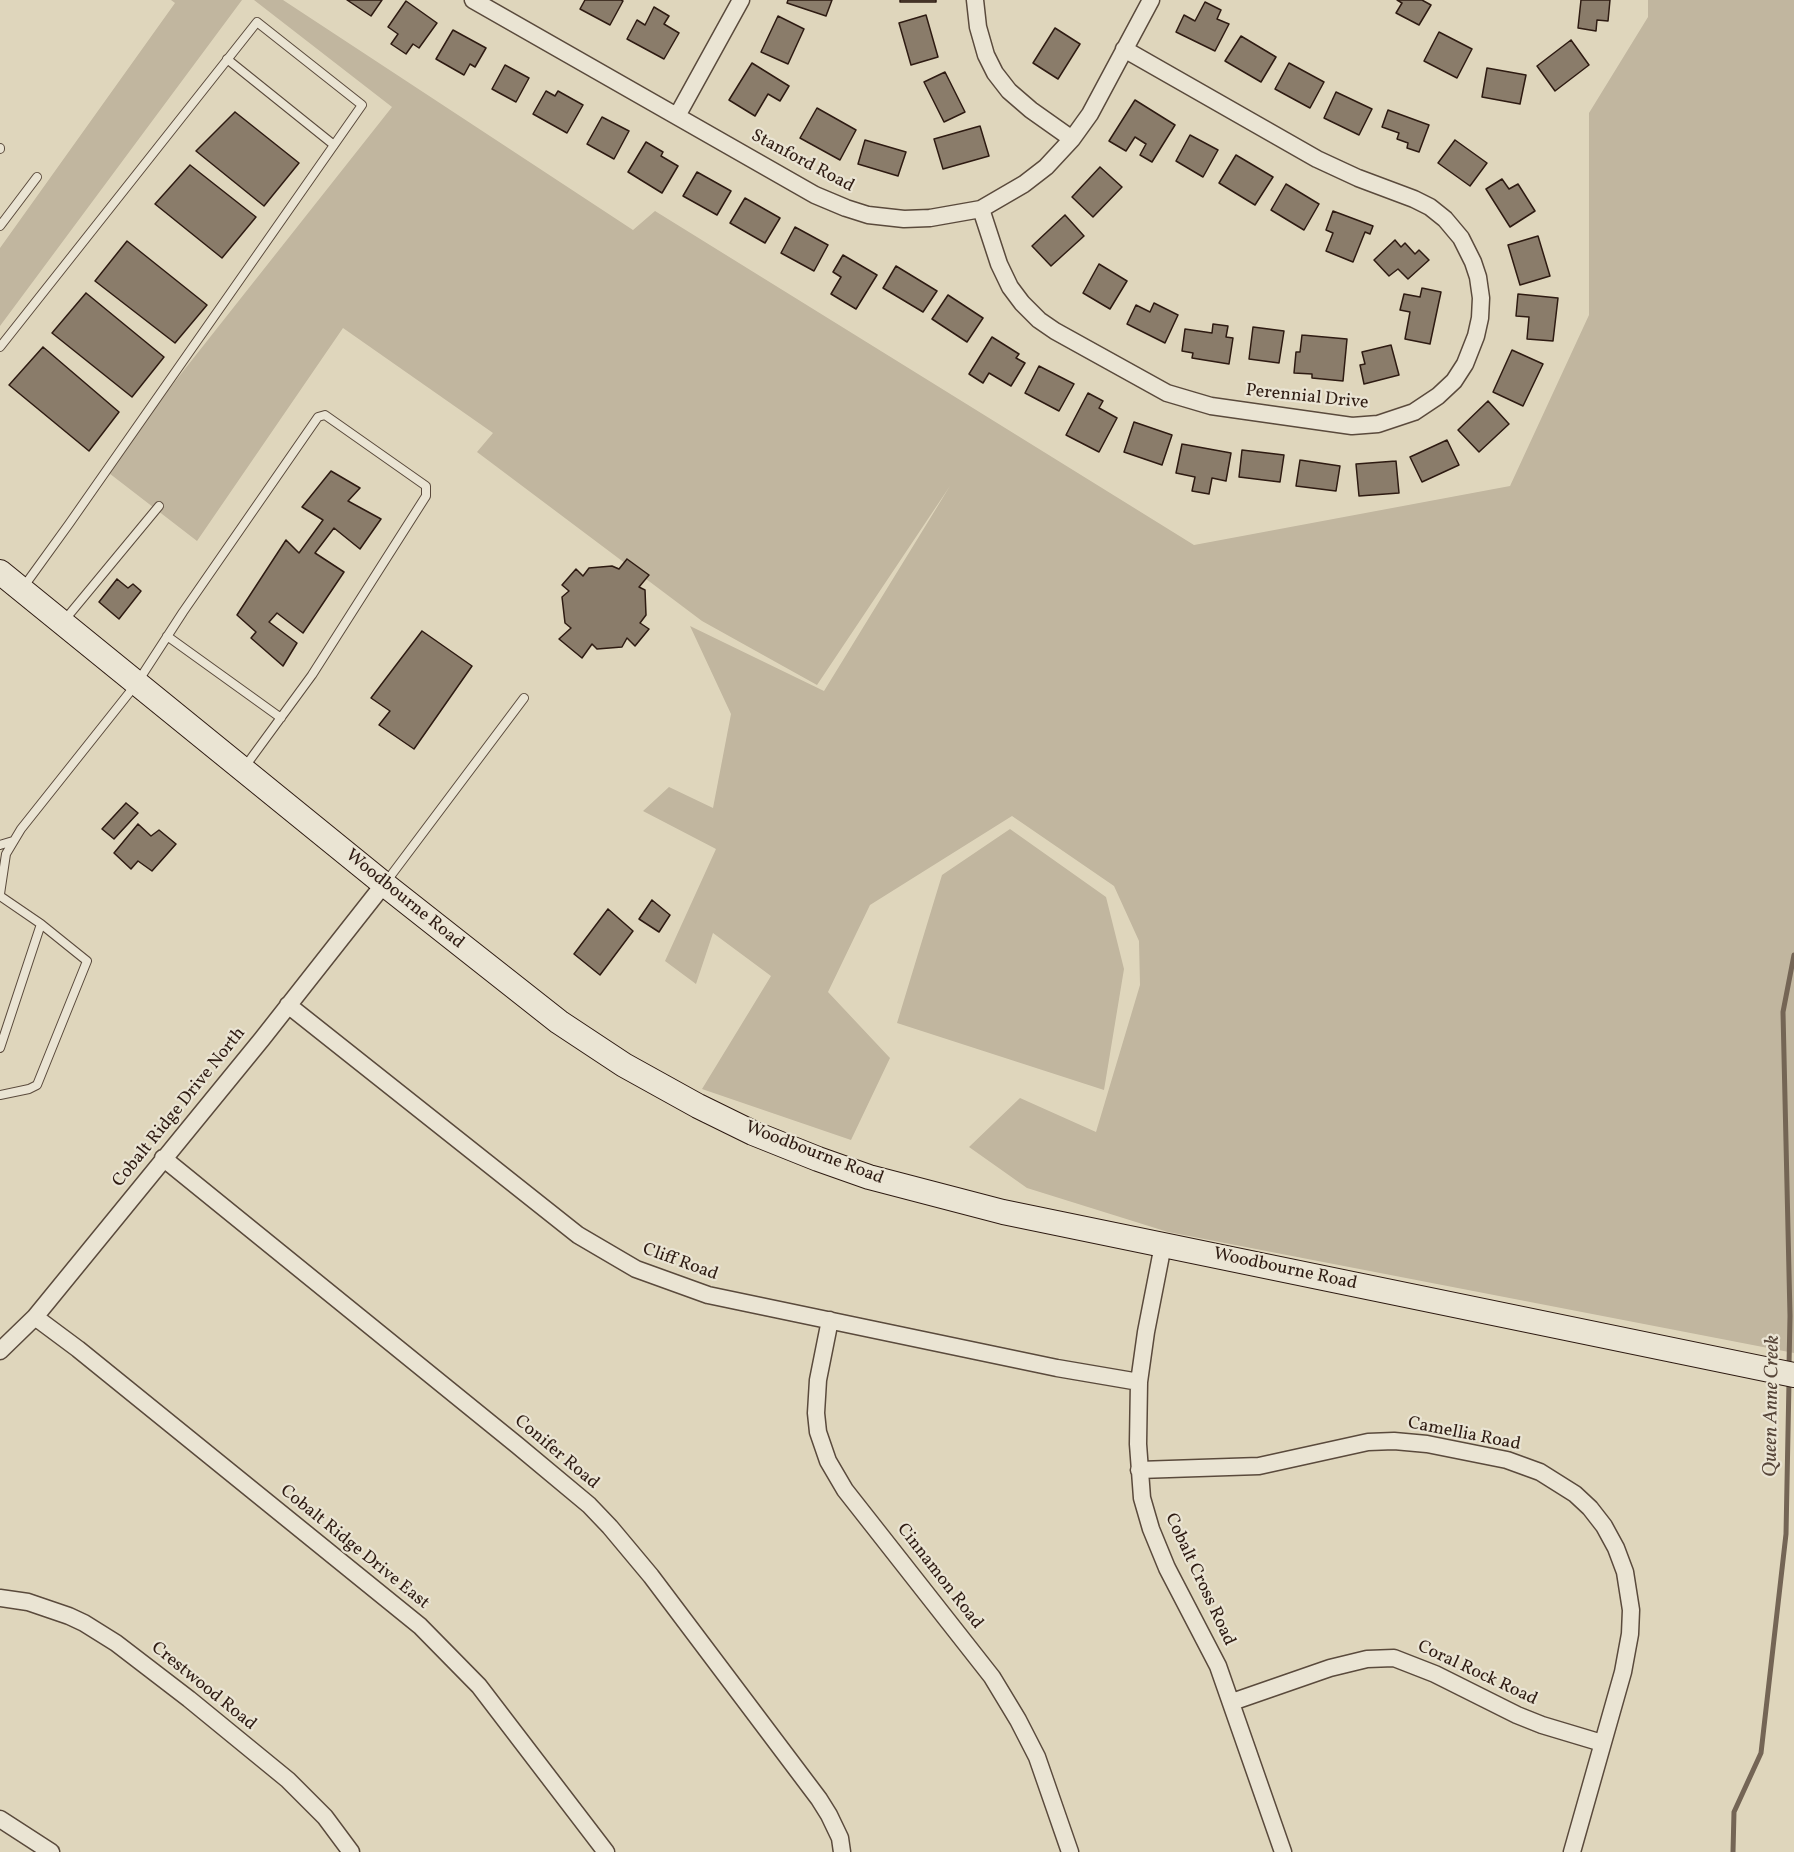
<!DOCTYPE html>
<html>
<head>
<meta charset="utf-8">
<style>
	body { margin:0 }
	canvas { display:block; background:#dfd6bc }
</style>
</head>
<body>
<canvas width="1794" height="1852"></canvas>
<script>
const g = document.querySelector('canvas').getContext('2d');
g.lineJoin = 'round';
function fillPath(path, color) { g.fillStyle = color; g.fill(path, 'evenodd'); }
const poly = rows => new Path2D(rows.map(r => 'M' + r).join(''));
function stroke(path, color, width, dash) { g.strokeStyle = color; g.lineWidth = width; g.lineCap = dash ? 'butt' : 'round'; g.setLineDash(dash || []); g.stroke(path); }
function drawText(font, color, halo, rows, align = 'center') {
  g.font = font + ' Vollkorn,serif'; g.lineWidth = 4.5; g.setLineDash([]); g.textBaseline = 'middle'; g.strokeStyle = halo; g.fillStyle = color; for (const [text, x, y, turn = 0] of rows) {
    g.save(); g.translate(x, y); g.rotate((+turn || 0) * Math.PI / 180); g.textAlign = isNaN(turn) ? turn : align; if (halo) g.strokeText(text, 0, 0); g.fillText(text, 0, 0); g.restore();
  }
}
fillPath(poly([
	[171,0,242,0,0,326,0,248,175,3],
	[254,0,283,0,633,230,655,211,1194,545,1510,486,1589,315,1589,113,1648,17,1648,0,1794,0,1794,1353,1168,1232,1027,1188,969,1147,1020,1098,1096,1132,1140,985,1139,941,1114,886,1012,816,870,905,828,992,890,1058,851,1140,702,1089,771,976,713,933,696,984,665,961,716,849,643,811,669,787,713,808,731,714,690,626,824,691,950,486,817,685,702,621,477,452,493,433,343,328,197,541,105,470,392,107],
	[1010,829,1106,897,1124,969,1104,1090,897,1023,942,875]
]), '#c1b69f');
stroke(poly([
	[1789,1366,1790,1316,1783,1012,1794,955],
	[1733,1852,1734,1812,1761,1753,1786,1534,1789,1382]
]), '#746555', 5);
const building = poly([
	[347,0,382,0,371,16,347,0],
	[585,0,621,0,623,1,610,25,580,9,585,0],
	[788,0,832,0,826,16,787,3,788,0],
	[900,0,936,0,936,2,900,2,900,0],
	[1397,0,1422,0,1431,5,1419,25,1396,13,1402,3,1397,0],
	[1581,0,1610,0,1608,21,1597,20,1596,31,1578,28,1581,0],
	[406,1,437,23,419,48,413,44,406,54,391,44,398,34,388,27,406,1],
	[1205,2,1221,10,1217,19,1229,24,1215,51,1176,32,1184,15,1195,21,1205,2],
	[654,7,669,16,664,24,679,33,664,59,627,39,637,20,645,25,654,7],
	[926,15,938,57,911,65,899,23,926,15],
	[778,16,804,29,788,64,761,52,778,16],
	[1055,28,1080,44,1058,79,1033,63,1055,28],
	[453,30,486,48,475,67,470,64,464,75,436,59,453,30],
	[1439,32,1472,49,1457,78,1424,61,1439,32],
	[1241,36,1276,57,1261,82,1225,61,1241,36],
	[1571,40,1589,65,1555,91,1537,66,1571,40],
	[752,63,789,86,780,101,768,94,755,116,729,100,752,63],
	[1289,63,1324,82,1310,108,1275,89,1289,63],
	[505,65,529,78,516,102,492,89,505,65],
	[1487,68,1526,75,1520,104,1482,97,1487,68],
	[945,72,965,112,944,122,924,82,945,72],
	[546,91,555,96,558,91,583,105,567,133,533,114,546,91],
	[1336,92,1372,109,1359,135,1324,118,1336,92],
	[1135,100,1175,125,1152,162,1140,155,1146,144,1135,137,1126,151,1109,141,1135,100],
	[817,108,856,130,840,160,800,138,817,108],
	[1388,110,1429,125,1419,152,1407,148,1408,143,1397,139,1399,133,1382,127,1388,110],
	[235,112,299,163,264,206,196,151,235,112],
	[602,117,629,131,614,159,587,144,602,117],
	[980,126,989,156,943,169,934,139,980,126],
	[1190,135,1218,150,1203,177,1176,161,1190,135],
	[865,140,906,152,898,176,858,164,865,140],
	[1455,140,1487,163,1470,186,1438,163,1455,140],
	[646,142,663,152,661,156,678,166,662,193,628,172,646,142],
	[1236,155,1273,177,1255,205,1219,183,1236,155],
	[190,165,256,217,222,258,155,204,190,165],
	[1100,167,1122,187,1093,217,1072,197,1100,167],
	[697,172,731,191,717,215,683,196,697,172],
	[1502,179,1509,189,1518,184,1535,211,1510,227,1486,189,1502,179],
	[1286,184,1319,204,1304,230,1271,210,1286,184],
	[745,198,780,218,765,243,730,223,745,198],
	[1333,211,1373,226,1370,234,1365,232,1353,262,1326,251,1333,233,1326,230,1333,211],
	[1065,215,1084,236,1051,266,1032,246,1065,215],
	[795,227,828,245,814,271,781,253,795,227],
	[1538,236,1550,276,1520,285,1508,245,1538,236],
	[1395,240,1401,247,1405,243,1415,254,1419,250,1429,260,1408,279,1398,269,1389,276,1374,260,1395,240],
	[127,241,207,305,175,343,95,281,127,241],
	[843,255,877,275,856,309,831,294,841,277,833,272,843,255],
	[1099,264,1127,281,1110,309,1083,293,1099,264],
	[896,266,937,291,923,312,883,288,896,266],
	[1422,288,1441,292,1430,344,1405,339,1410,312,1400,310,1404,294,1420,297,1422,288],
	[86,293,164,357,132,397,52,333,86,293],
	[1518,294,1558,298,1553,341,1527,339,1529,317,1516,316,1518,294],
	[948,295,983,318,967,342,932,319,948,295],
	[1154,303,1178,315,1165,343,1127,324,1136,305,1150,312,1154,303],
	[1213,324,1228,326,1226,337,1233,338,1229,364,1192,358,1193,353,1182,351,1185,329,1212,333,1213,324],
	[1253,327,1284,331,1279,363,1249,359,1253,327],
	[1302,335,1347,339,1343,381,1312,378,1312,374,1294,373,1296,352,1300,352,1302,335],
	[992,337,1019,354,1016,358,1025,363,1011,386,989,373,983,383,969,374,992,337],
	[1391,345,1399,375,1364,384,1360,365,1365,364,1362,352,1391,345],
	[43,347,119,412,89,451,9,385,43,347],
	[1512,350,1543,364,1523,406,1493,392,1512,350],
	[1039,366,1074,384,1059,411,1025,393,1039,366],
	[1088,393,1103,401,1099,408,1117,418,1099,452,1066,435,1088,393],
	[1488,401,1509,424,1479,452,1458,430,1488,401],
	[1134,422,1172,435,1162,465,1124,452,1134,422],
	[1447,440,1459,465,1422,482,1410,457,1447,440],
	[1182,444,1231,453,1226,481,1212,478,1209,494,1192,491,1195,477,1176,473,1182,444],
	[1242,450,1284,455,1280,482,1239,477,1242,450],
	[1300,460,1340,466,1336,491,1296,486,1300,460],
	[1396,461,1399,493,1359,496,1356,464,1396,461],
	[331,471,360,488,348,501,381,519,360,549,334,528,315,553,344,572,303,633,277,613,269,622,297,643,283,666,251,638,256,632,237,615,286,540,299,553,323,520,302,507,331,471],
	[627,559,649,575,639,587,645,590,646,615,640,623,649,629,635,646,627,638,622,647,597,649,592,644,582,658,559,639,571,628,565,623,562,597,569,591,562,585,576,569,583,576,589,568,612,566,619,569,627,559],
	[117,579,128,588,133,584,141,591,119,619,99,602,117,579],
	[422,631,472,666,414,749,379,725,390,711,371,698,422,631],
	[126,803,138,813,114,839,102,829,126,803],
	[138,824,151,836,159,830,176,844,152,871,138,861,131,869,114,853,138,824],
	[652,900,670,915,659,932,639,919,652,900],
	[608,909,633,931,600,975,574,954,608,909]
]);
fillPath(building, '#8a7c6a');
stroke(building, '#2e1b12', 1.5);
const service = poly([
	[227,59,334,145],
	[0,148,0,149],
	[0,226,37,177],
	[0,347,257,22,362,105,69,524,22,589],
	[63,622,159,506],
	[167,636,281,718],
	[0,845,13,841],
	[386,882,524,698],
	[0,894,6,854,21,829,137,683,183,612,318,417,325,415,426,486,426,496,312,675,244,768],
	[0,896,41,924,0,1048],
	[0,1095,29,1089,37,1085,87,961,41,924]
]);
const minor = poly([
	[473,0,815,195,846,208,868,215,904,219,930,218,981,209,1024,184,1046,167,1072,139,1090,114,1151,0],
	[975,0,978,27,986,55,995,73,1009,91,1031,110,1072,139],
	[677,116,741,0],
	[981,209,999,264,1010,287,1022,303,1039,320,1055,331,1167,393,1211,406,1352,426,1378,424,1414,412,1438,396,1454,381,1465,364,1476,336,1480,318,1481,298,1478,277,1473,262,1461,238,1445,219,1430,207,1414,199,1358,178,1317,159,1124,49],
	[288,1005,578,1235,636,1269,708,1295,1057,1368,1139,1382],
	[163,1158,517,1445,589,1505,610,1527,651,1576,819,1799,829,1815,840,1838,842,1852],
	[1163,1245,1146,1332,1139,1382,1138,1444,1142,1498,1151,1529,1167,1568,1218,1666,1283,1852],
	[35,1317,78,1349,420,1626,479,1686,606,1852],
	[830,1320,818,1380,816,1413,818,1432,828,1461,845,1490,992,1677,1018,1720,1037,1757,1070,1852],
	[0,1351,35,1317,262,1039,384,884],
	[1139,1470,1259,1466,1368,1442,1394,1441,1427,1444,1507,1460,1540,1472,1575,1494,1590,1508,1604,1526,1616,1548,1625,1572,1631,1610,1630,1634,1623,1672,1572,1852],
	[0,1598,28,1602,69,1616,84,1623,116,1643,189,1699,288,1780,325,1817,351,1852],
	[1232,1702,1330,1668,1367,1659,1394,1658,1435,1674,1517,1715,1542,1725,1602,1743],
	[0,1819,51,1852]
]);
const secondary = poly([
	[0,572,384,884,559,1022,624,1065,698,1106,753,1133,818,1159,869,1177,1003,1212,1794,1375]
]);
stroke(service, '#5a4a3c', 10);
stroke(minor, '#5a4a3c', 19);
stroke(secondary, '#2e1b12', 26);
stroke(service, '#eae4d3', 8);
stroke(minor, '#eae4d3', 16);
stroke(secondary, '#eae4d3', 24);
drawText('18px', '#2e1b12', '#eae4d3', [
	["Stanford Road",802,162,28],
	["Perennial Drive",1307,398,6],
	["Woodbourne Road",404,900,39],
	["Cobalt Ridge Drive North",180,1108,-51],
	["Woodbourne Road",814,1154,21],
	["Cliff Road",680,1263,20],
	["Woodbourne Road",1285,1270,12],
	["Camellia Road",1464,1435,11],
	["Conifer Road",556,1453,40],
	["Cobalt Ridge Drive East",354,1548,39],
	["Cinnamon Road",939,1577,52],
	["Cobalt Cross Road",1199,1580,65],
	["Coral Rock Road",1477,1674,25],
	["Crestwood Road",203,1687,39]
]);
drawText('italic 20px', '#574639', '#eae4d3', [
	["Queen Anne Creek",1773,1406,-89]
]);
</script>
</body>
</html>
